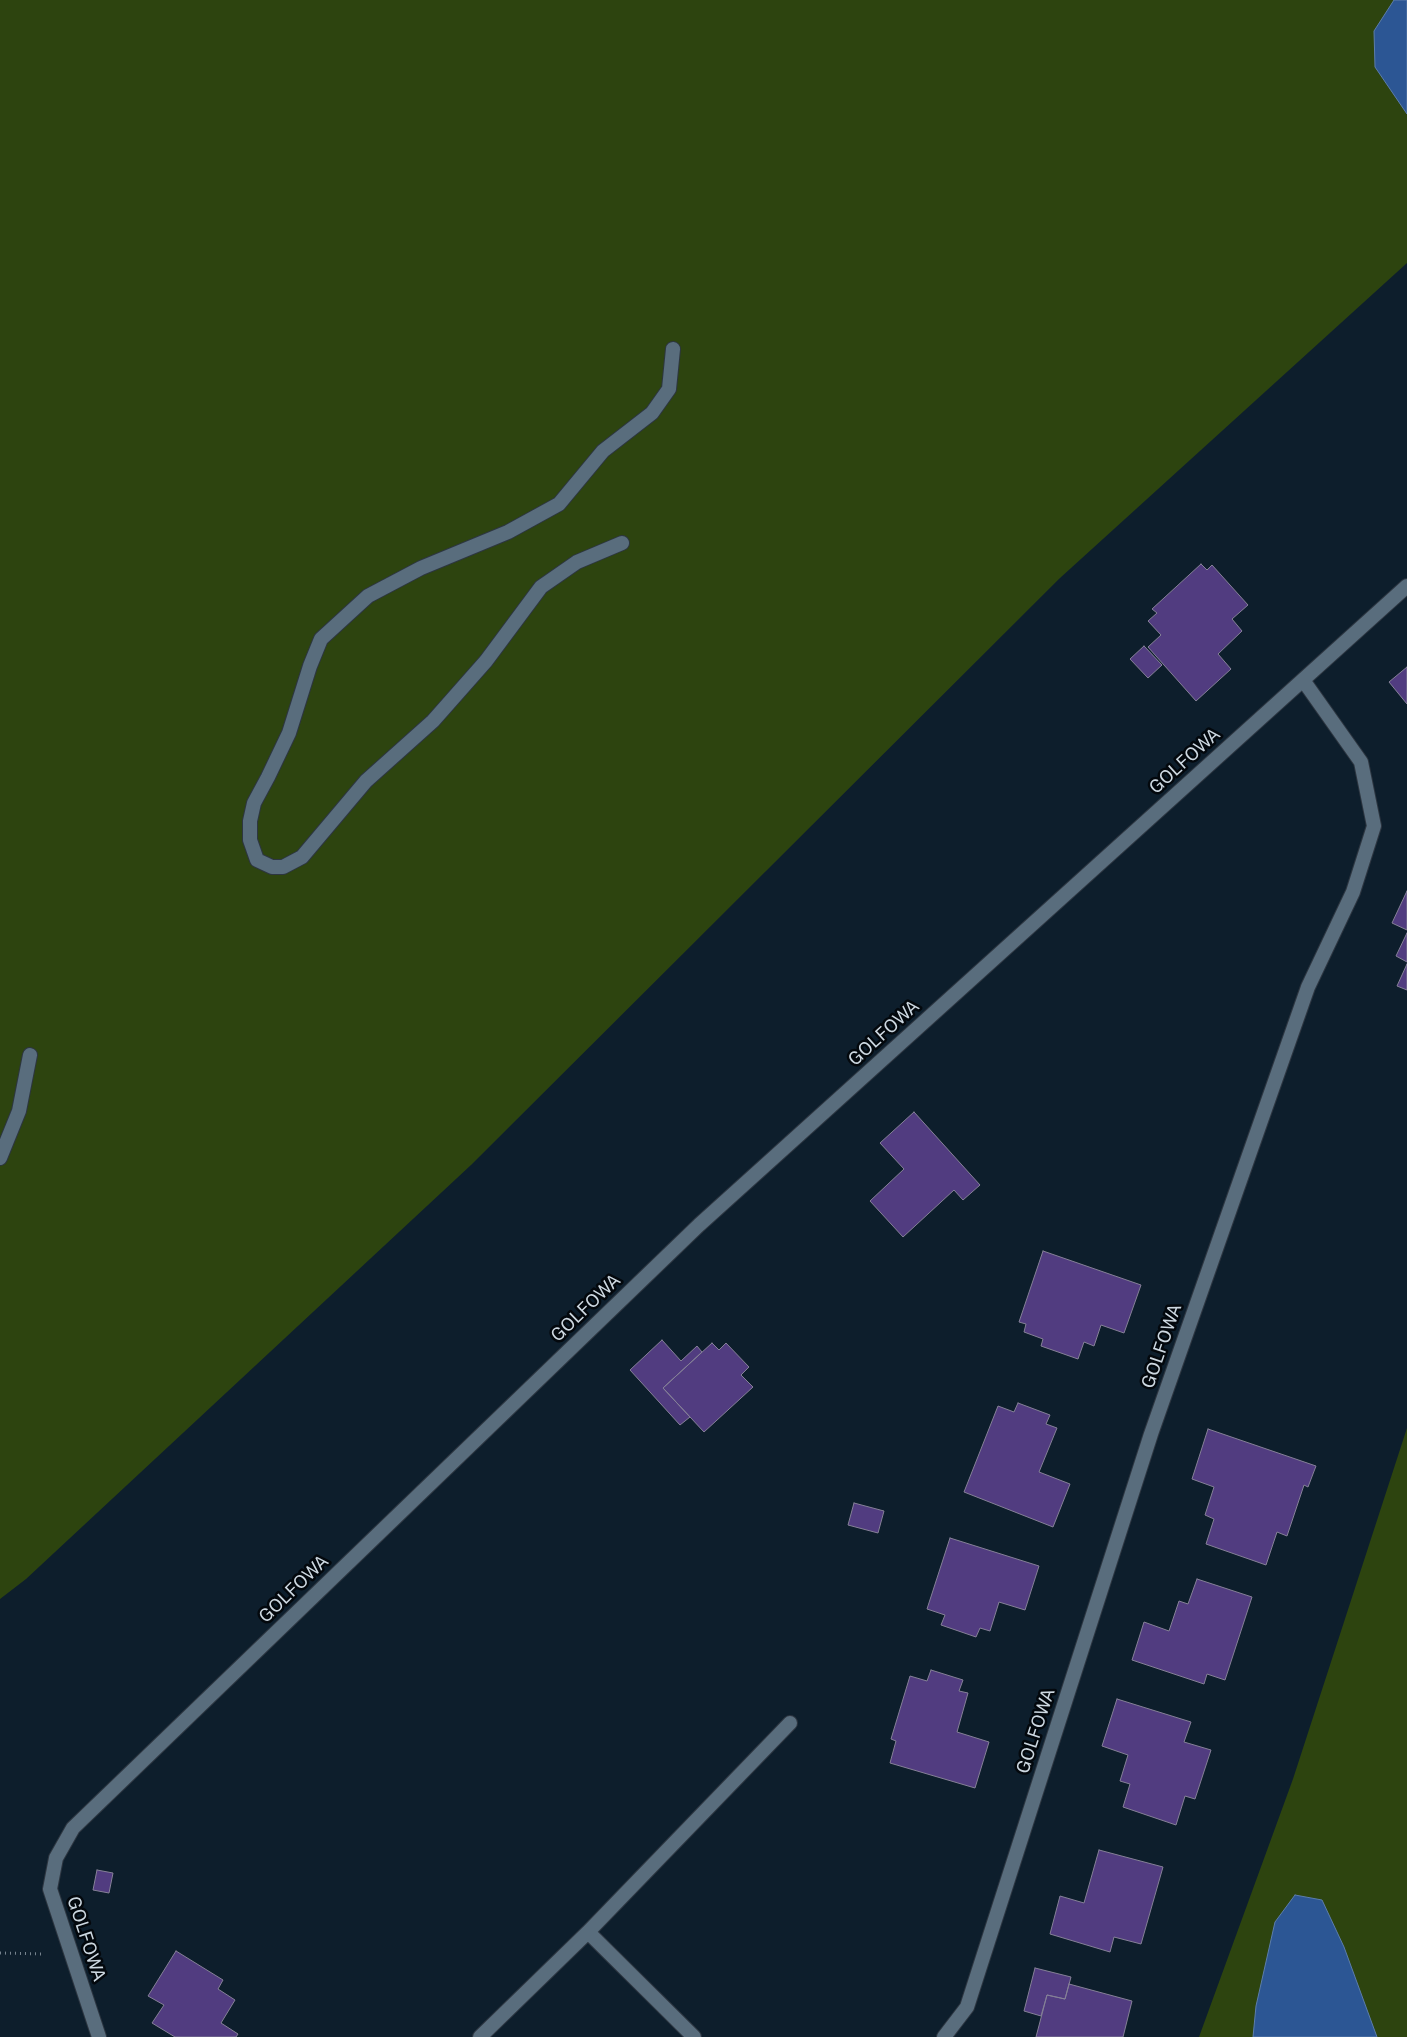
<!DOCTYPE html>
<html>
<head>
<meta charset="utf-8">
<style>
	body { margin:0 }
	canvas { display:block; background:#0d1e2c }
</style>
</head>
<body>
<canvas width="1407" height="2037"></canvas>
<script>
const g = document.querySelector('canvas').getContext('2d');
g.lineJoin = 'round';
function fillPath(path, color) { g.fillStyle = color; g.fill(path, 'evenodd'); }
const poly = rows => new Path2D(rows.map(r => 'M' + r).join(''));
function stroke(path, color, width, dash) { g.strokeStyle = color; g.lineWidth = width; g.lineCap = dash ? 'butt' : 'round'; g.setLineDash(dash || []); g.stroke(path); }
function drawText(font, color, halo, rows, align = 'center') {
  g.font = font + ' "Public Sans",sans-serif'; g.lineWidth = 5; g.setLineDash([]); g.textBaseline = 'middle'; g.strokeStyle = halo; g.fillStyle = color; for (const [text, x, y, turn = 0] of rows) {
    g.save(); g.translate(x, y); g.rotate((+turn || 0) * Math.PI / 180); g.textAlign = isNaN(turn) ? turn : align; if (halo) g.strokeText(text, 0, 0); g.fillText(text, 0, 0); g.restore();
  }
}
fillPath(poly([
	[0,0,1407,0,1407,263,1060,578,471,1165,26,1579,0,1599],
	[1407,1428,1407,2037,1199,2037,1293,1779]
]), '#2d440f');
const water = poly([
	[1394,0,1407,0,1407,114,1375,67,1374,31,1394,0],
	[1295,1895,1322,1900,1344,1947,1377,2037,1253,2037,1256,2006,1275,1922,1295,1895]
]);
fillPath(water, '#2c5694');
stroke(water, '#5c7dab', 1);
const building = poly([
	[1201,564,1207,570,1212,565,1248,605,1232,619,1242,631,1218,654,1231,669,1196,701,1148,647,1161,635,1148,621,1157,613,1152,609,1201,564],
	[1144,646,1162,665,1148,678,1130,659,1144,646],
	[1407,667,1407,704,1389,682,1407,667],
	[1407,891,1407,930,1392,923,1407,891],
	[1407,933,1407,962,1396,956,1407,933],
	[1407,964,1407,990,1397,986,1407,964],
	[914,1112,980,1185,963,1200,954,1190,903,1237,870,1201,904,1169,880,1143,914,1112],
	[1043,1251,1141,1285,1124,1333,1101,1325,1094,1346,1084,1342,1078,1359,1041,1346,1043,1339,1024,1332,1026,1324,1019,1322,1043,1251],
	[662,1340,681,1361,697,1346,702,1352,663,1388,690,1417,680,1425,630,1370,662,1340],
	[712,1343,719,1350,726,1343,749,1367,741,1375,753,1387,704,1432,663,1388,712,1343],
	[1018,1403,1050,1415,1046,1424,1057,1428,1039,1472,1070,1484,1053,1527,964,1492,998,1406,1014,1412,1018,1403],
	[1208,1429,1316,1466,1308,1487,1304,1485,1287,1536,1277,1532,1266,1565,1206,1544,1214,1519,1205,1515,1214,1487,1192,1479,1208,1429],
	[854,1503,884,1511,878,1533,848,1525,854,1503],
	[950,1538,1039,1566,1025,1610,999,1602,990,1631,980,1628,976,1637,941,1625,945,1615,927,1609,950,1538],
	[1197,1579,1252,1597,1225,1680,1207,1674,1204,1684,1132,1660,1144,1622,1169,1631,1179,1601,1188,1604,1197,1579],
	[931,1670,963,1680,959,1691,968,1693,957,1732,989,1742,975,1788,890,1763,896,1741,891,1739,910,1676,927,1681,931,1670],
	[1117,1699,1191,1722,1184,1742,1211,1750,1195,1799,1185,1796,1176,1825,1123,1807,1130,1784,1120,1781,1128,1755,1102,1746,1117,1699],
	[1099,1850,1163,1867,1141,1944,1114,1937,1110,1952,1050,1934,1060,1896,1084,1903,1099,1850],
	[97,1870,113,1873,109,1893,93,1890,97,1870],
	[176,1951,223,1980,218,1989,235,2000,221,2023,238,2034,236,2037,175,2037,152,2023,164,2005,148,1996,176,1951],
	[1035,1968,1071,1977,1065,1999,1047,1995,1041,2016,1024,2011,1035,1968],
	[1069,1984,1132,2001,1123,2037,1036,2037,1047,1995,1065,1999,1069,1984]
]);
fillPath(building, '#513c80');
stroke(building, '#858097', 1);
const service = poly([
	[622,543,577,562,541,587,486,661,433,721,366,781,302,857,283,867,272,867,257,860,250,840,250,821,254,803,268,777,289,733,310,666,321,639,368,596,421,568,508,532,559,504,603,451,652,413,669,389,673,349],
	[0,1158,19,1111,30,1055],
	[588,1932,790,1723],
	[99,2037,50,1889,56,1858,73,1828,699,1225,1407,586],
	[480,2037,588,1932,694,2037],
	[944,2037,967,2007,1151,1434,1308,987,1353,892,1374,826,1361,762,1303,680]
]);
stroke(service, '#2d3641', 16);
stroke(poly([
	[0,1953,44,1954]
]), '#76848f', 3, [1, 4]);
stroke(service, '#596d7d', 14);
drawText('18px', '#cdd8e1', '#03080d', [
	["GOLFOWA",1185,761,-42],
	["GOLFOWA",884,1033,-42],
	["GOLFOWA",586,1308,-44],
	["GOLFOWA",1162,1346,-71],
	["GOLFOWA",294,1589,-44],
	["GOLFOWA",1036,1731,-72],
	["GOLFOWA",86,1939,72]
]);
</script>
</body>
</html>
